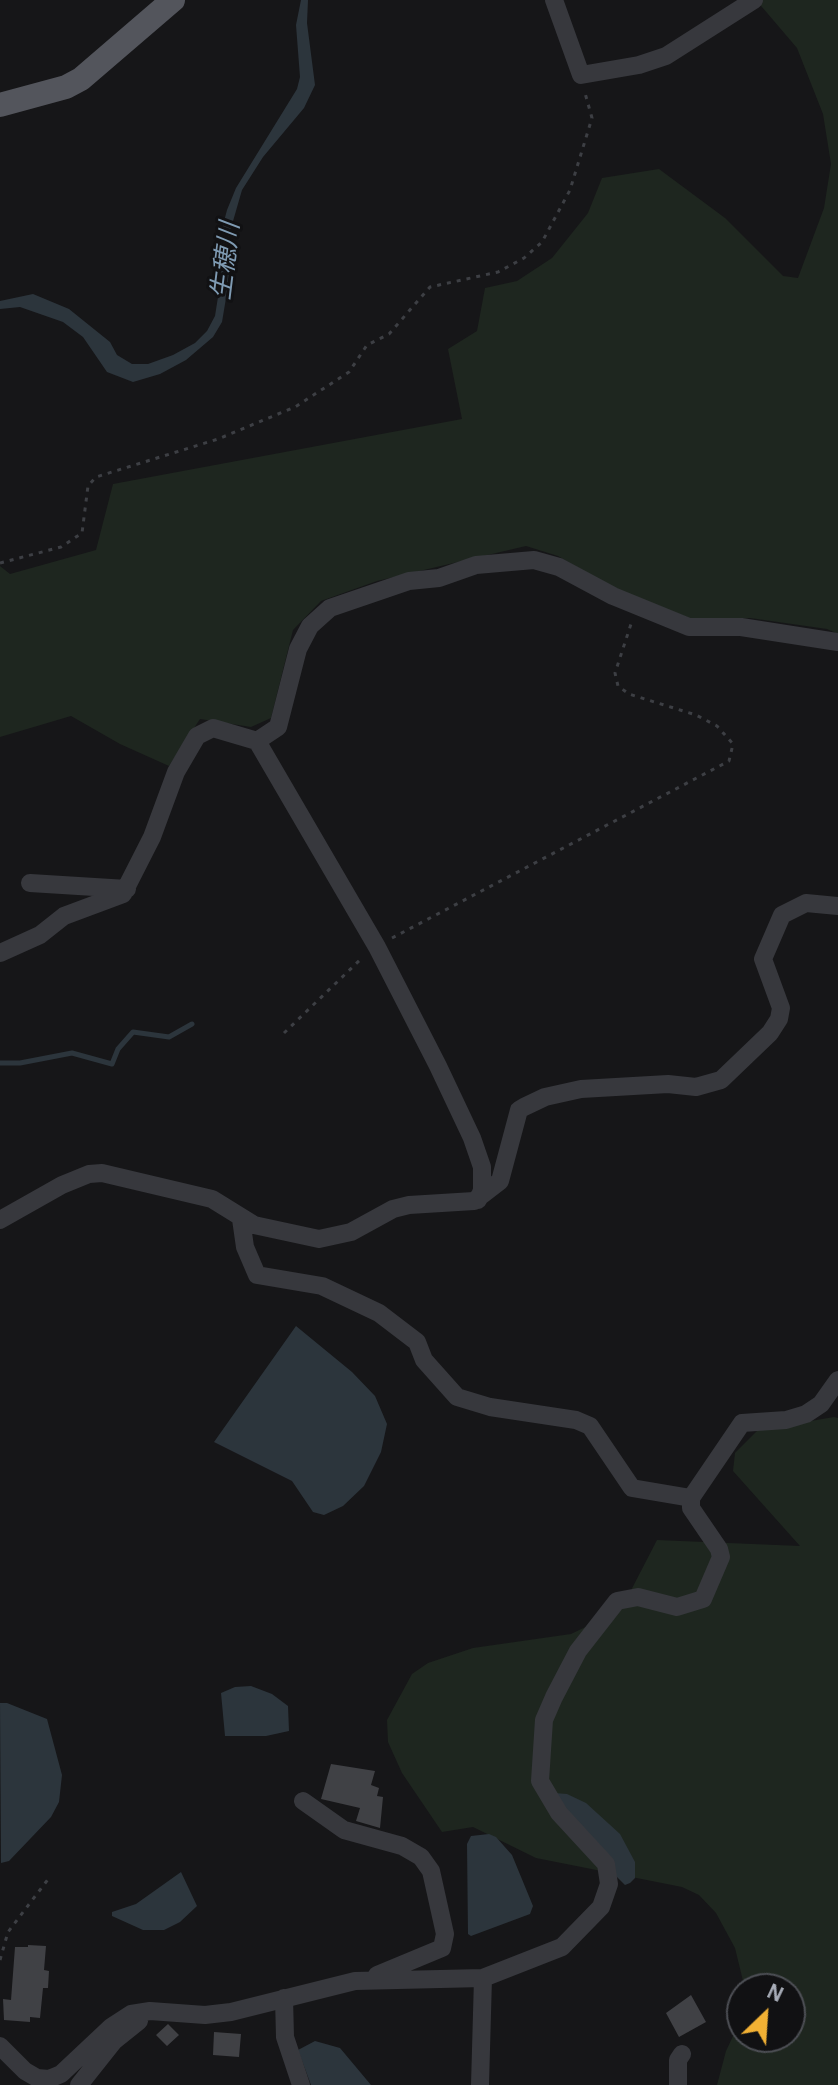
<!DOCTYPE html>
<html>
<head>
<meta charset="utf-8">
<style>
	body { margin:0 }
	#map { position:relative; width:838px; height:2085px; overflow:hidden; background:#161618; font-family:"Alegreya Sans",sans-serif }
	canvas { display:block }
	.north { position:absolute; left:726px; top:1973px; width:80px; height:80px; box-sizing:border-box; background:#111113; border:2px solid #4d4f55; border-radius:50%; rotate:25deg; font-size:22px; font-weight:700; line-height:32px; text-align:center; color:#a8adb8 }
	.north::after { content:''; display:block; margin:auto; width:28px; height:36px; background:#f2b134; clip-path:polygon(50% 0,100% 100%,50% 72%,0 100%) }
</style>
</head>
<body>
<div id="map">
<canvas width="838" height="2085"></canvas>
<div class="north">N</div>
</div>
<script>
const g = document.querySelector('canvas').getContext('2d');
g.lineJoin = 'round';
function fillPath(path, color) { g.fillStyle = color; g.fill(path, 'evenodd'); }
const poly = rows => new Path2D(rows.map(r => 'M' + r).join(''));
function stroke(path, color, width, dash) { g.strokeStyle = color; g.lineWidth = width; g.lineCap = dash ? 'butt' : 'round'; g.setLineDash(dash || []); g.stroke(path); }
function drawText(font, color, halo, rows, align = 'center') {
  g.font = font + ' "Alegreya Sans","Noto Sans JP",sans-serif'; g.lineWidth = 6; g.setLineDash([]); g.textBaseline = 'middle'; g.strokeStyle = halo; g.fillStyle = color; for (const [text, x, y, turn = 0] of rows) {
    g.save(); g.translate(x, y); g.rotate((+turn || 0) * Math.PI / 180); g.textAlign = isNaN(turn) ? turn : align; if (halo) g.strokeText(text, 0, 0); g.fillText(text, 0, 0); g.restore();
  }
}
fillPath(poly([
	[756,0,838,0,838,634,827,629,750,618,697,621,617,590,558,556,526,546,377,581,321,601,293,630,271,718,251,727,200,719,169,766,120,744,71,716,0,737,0,566,10,574,96,550,113,484,462,419,448,349,477,331,485,288,517,281,552,258,588,213,602,178,659,169,725,218,783,276,798,278,824,208,831,164,823,114,797,48],
	[834,1417,838,1418,838,2085,717,2085,726,2051,742,2017,742,2037,790,2037,790,1989,745,1989,735,1948,716,1913,699,1895,682,1887,536,1858,473,1827,442,1832,402,1773,388,1742,387,1720,412,1674,428,1663,473,1648,571,1634,608,1616,626,1600,657,1540,800,1546,733,1471,735,1453,758,1430]
]), '#1e261f');
fillPath(poly([
	[301,0,308,0,307,23,315,85,304,108,263,157,242,190,229,235,229,280,222,322,213,337,186,360,160,374,133,382,107,372,83,337,63,322,20,307,0,309,0,301,33,294,69,309,110,342,117,355,132,364,148,364,173,355,195,343,207,331,215,316,221,278,221,233,227,210,236,188,297,89,300,77,296,25],
	[296,1326,352,1372,375,1396,387,1424,381,1452,364,1486,343,1506,324,1515,313,1512,292,1481,214,1442],
	[251,1686,272,1694,288,1706,289,1731,266,1736,225,1736,221,1693,235,1687],
	[0,1703,7,1703,47,1719,62,1775,59,1802,51,1817,9,1861,1,1863],
	[554,1793,567,1794,586,1803,620,1834,635,1862,635,1878,630,1883,625,1885,616,1876],
	[489,1834,496,1837,512,1855,533,1906,530,1914,471,1936,468,1934,467,1844,471,1836],
	[181,1872,197,1906,180,1922,164,1930,143,1930,112,1916,112,1912,136,1904],
	[315,2041,340,2048,371,2085,311,2085,298,2050]
]), '#2c353c');
stroke(poly([
	[0,1063,20,1063,72,1053,112,1064,118,1049,133,1032,169,1037,192,1024]
]), '#2c353c', 5);
fillPath(poly([
	[331,1764,375,1771,371,1785,379,1788,377,1796,383,1797,380,1828,356,1821,360,1808,321,1799],
	[28,1945,46,1946,44,1970,49,1971,48,1988,43,1988,40,2018,30,2017,30,2022,4,2020,3,1999,11,2000,15,1947,28,1947],
	[691,1995,706,2022,679,2037,666,2013],
	[168,2024,179,2035,167,2046,156,2035],
	[214,2032,241,2034,239,2057,213,2055]
]), '#404145');
stroke(poly([
	[0,563,61,547,82,533,88,486,96,477,218,439,295,407,349,372,367,345,389,334,430,287,498,272,524,258,542,242,570,190,592,118,585,93],
	[392,938,729,761,733,744,717,726,696,715,629,694,618,686,615,673,632,621],
	[284,1033,362,958],
	[0,1960,8,1932,49,1878]
]), '#3d3f44', 3, [4, 6]);
stroke(poly([
	[554,0,581,75,639,65,666,56,754,0],
	[257,741,377,947,438,1066,472,1138,482,1167,482,1190,478,1200],
	[30,883,127,889],
	[0,953,40,935,64,916,123,894,152,837,176,772,197,736,213,728,257,741,278,727,298,649,310,626,330,608,409,581,439,578,476,565,534,560,559,567,613,596,689,627,741,627,838,642],
	[241,1219,245,1247,257,1275,322,1286,379,1313,417,1342,424,1360,457,1397,490,1407,576,1420,590,1426,632,1488,691,1498],
	[0,1220,62,1185,89,1174,102,1173,212,1199,254,1225,319,1239,351,1232,393,1209,409,1205,474,1201,500,1181,519,1110,524,1107,545,1097,581,1089,668,1084,696,1087,721,1080,770,1033,779,1019,781,1008,763,959,782,915,806,903,838,906],
	[303,1801,344,1830,402,1846,421,1857,431,1871,445,1934,442,1948,377,1975],
	[284,1998,285,2037,301,2085],
	[0,2046,25,2071,37,2078,49,2079,61,2074,111,2027,131,2014,150,2011,205,2015,231,2012,355,1981,483,1978,562,1947,601,1907,609,1884,606,1864,559,1813,540,1781,544,1720,554,1697,578,1651,617,1601,638,1597,677,1607,703,1599,721,1557,719,1549,691,1508,691,1498,742,1423,786,1420,806,1414,821,1404,838,1380],
	[79,2085,114,2041,139,2021],
	[480,2085,483,1978],
	[678,2085,678,2060,682,2054]
]), '#37383d', 18);
stroke(poly([
	[0,105,66,87,81,79,173,0]
]), '#53555c', 24);
drawText('italic 26px', '#7f9bb3', '#111113', [
	["生穂川",226,261,-83]
]);
</script>
</body>
</html>
